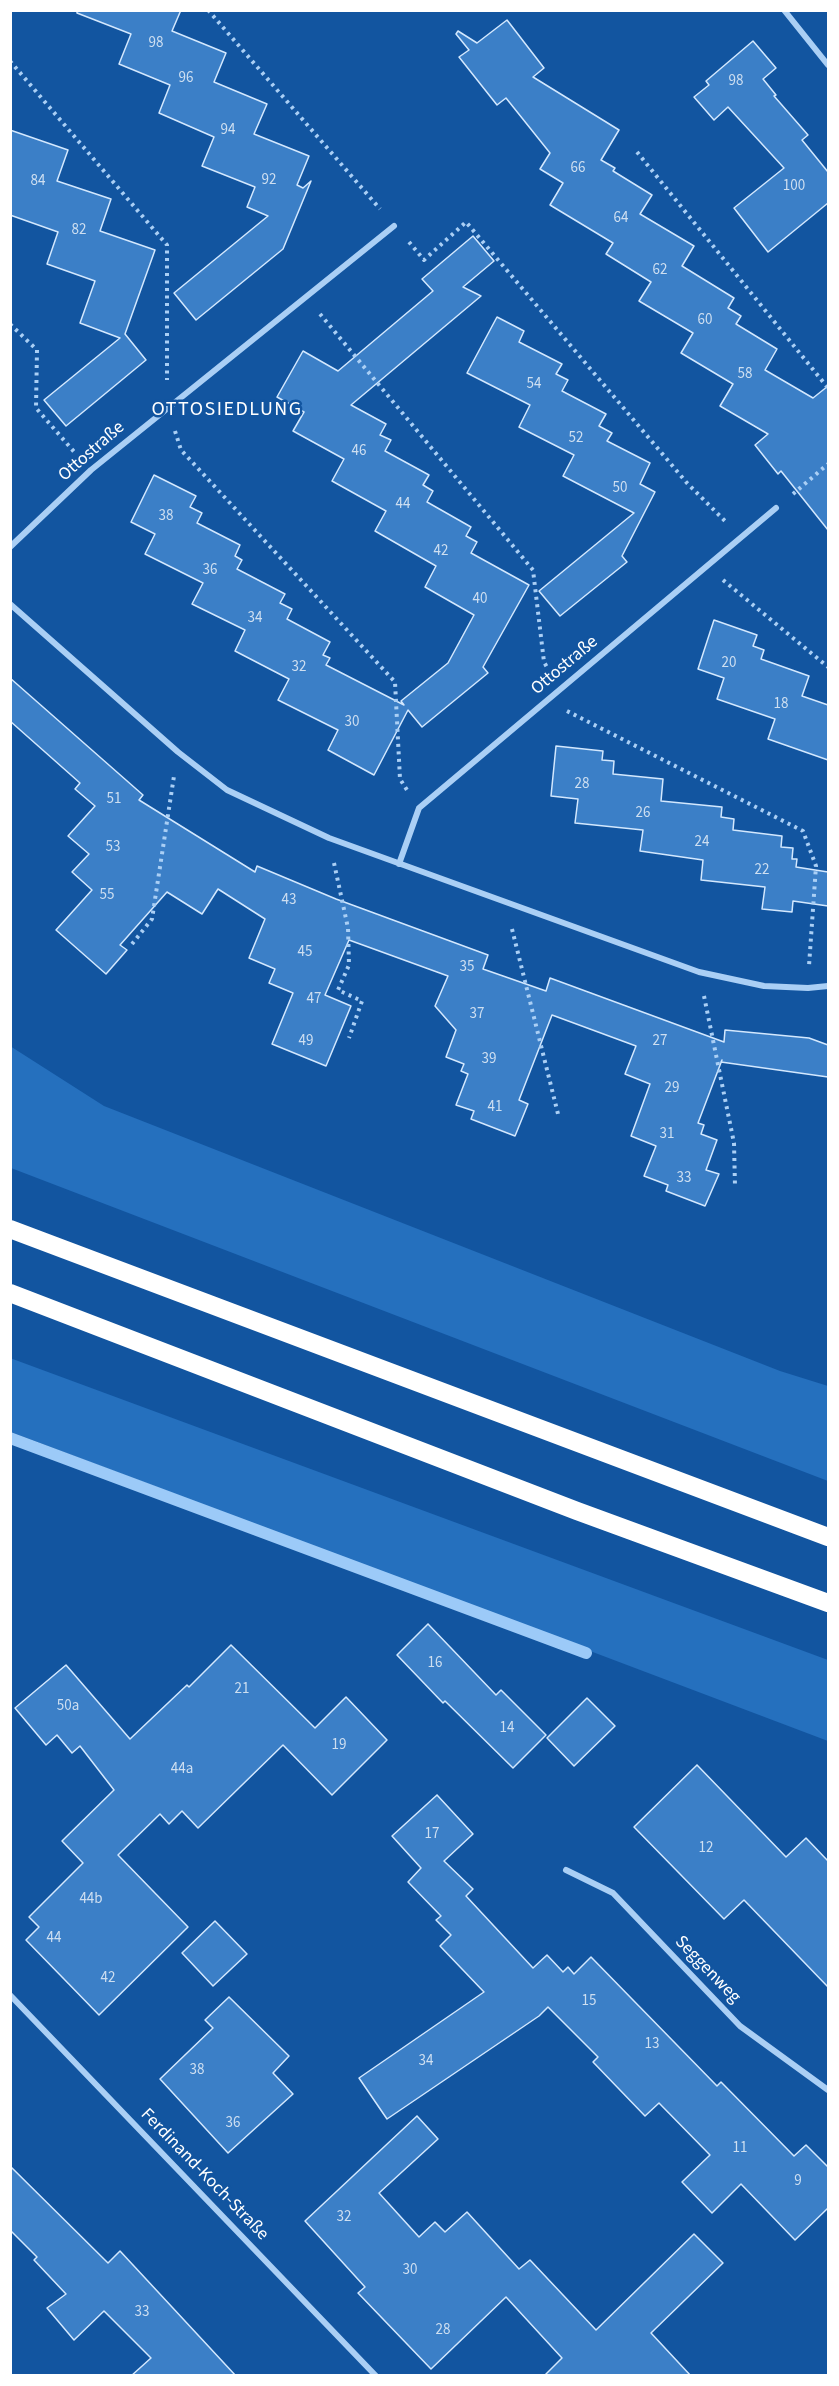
<!DOCTYPE html>
<html>
<head>
<meta charset="utf-8">
<style>
	body { margin:0 }
	#map { position:relative; width:839px; height:2386px; overflow:hidden; background:#1255a0; font-family:"Source Sans 3",sans-serif }
	canvas { display:block }
	.frame { position:absolute; inset:0; border:12px solid #fff; pointer-events:none }
</style>
</head>
<body>
<div id="map">
<canvas width="839" height="2386"></canvas>
<div class="frame"></div>
</div>
<script>
const g = document.querySelector('canvas').getContext('2d');
g.lineJoin = 'round';
function fillPath(path, color) { g.fillStyle = color; g.fill(path, 'evenodd'); }
const poly = rows => new Path2D(rows.map(r => 'M' + r).join(''));
function stroke(path, color, width, dash) { g.strokeStyle = color; g.lineWidth = width; g.lineCap = dash ? 'butt' : 'round'; g.setLineDash(dash || []); g.stroke(path); }
function drawText(font, color, halo, rows, align = 'center') {
  g.font = font + ' "Source Sans 3",sans-serif'; g.lineWidth = 5; g.setLineDash([]); g.textBaseline = 'middle'; g.strokeStyle = halo; g.fillStyle = color; for (const [text, x, y, turn = 0] of rows) {
    g.save(); g.translate(x, y); g.rotate((+turn || 0) * Math.PI / 180); g.textAlign = isNaN(turn) ? turn : align; if (halo) g.strokeText(text, 0, 0); g.fillText(text, 0, 0); g.restore();
  }
}
fillPath(poly([
	[10,1046,104,1106,780,1371,828,1386,828,1481,11,1168],
	[10,1358,828,1660,828,1741,11,1432]
]), '#2570be');
stroke(poly([
	[10,1438,586,1653]
]), '#9ccaf8', 12);
const building = poly([
	[77,10,181,10,172,31,226,53,214,82,267,104,254,134,309,156,297,185,303,188,311,181,283,249,196,320,174,293,268,216,247,207,255,187,202,166,214,137,159,113,170,85,119,64,131,34,77,13,77,10],
	[507,20,544,68,533,77,619,130,601,160,615,168,613,171,652,195,640,214,694,246,682,266,734,298,728,308,741,316,736,324,777,349,765,370,813,398,828,386,828,530,781,471,778,474,755,445,768,434,720,406,733,384,681,353,693,333,639,301,651,282,606,254,613,243,550,205,563,183,540,169,550,153,506,98,497,105,459,57,469,50,456,34,458,31,477,43,507,20],
	[753,41,776,68,763,79,776,95,774,96,808,135,802,140,828,172,828,203,768,252,734,208,784,168,728,107,714,120,694,97,709,85,706,81,753,41],
	[10,130,68,150,57,181,111,199,100,231,155,250,125,334,146,360,66,426,44,400,120,338,80,323,95,281,47,264,58,232,10,215,10,130],
	[473,236,494,261,463,287,481,296,351,405,386,424,380,435,391,440,385,451,429,475,423,485,433,491,427,502,471,527,466,536,477,542,471,553,529,585,483,667,488,673,422,727,408,710,374,775,328,750,338,730,278,700,289,679,235,651,245,630,192,604,203,583,145,554,155,534,131,522,154,475,196,496,190,507,202,513,197,523,240,545,235,556,242,560,237,569,285,594,280,603,292,609,287,619,330,642,323,655,330,658,326,665,404,705,401,701,448,663,474,615,425,587,436,566,375,531,386,511,332,481,344,459,293,431,304,412,277,397,303,351,338,371,433,291,422,279,473,236],
	[497,317,524,331,519,342,562,364,556,374,568,380,562,391,606,414,599,426,612,433,607,441,650,463,640,484,655,492,622,556,627,562,560,616,539,591,634,513,563,476,574,455,519,427,530,405,467,373,497,317],
	[714,620,757,635,753,646,764,650,761,659,809,676,802,696,828,705,828,760,768,739,775,719,717,699,724,678,698,669,714,620],
	[10,678,143,795,139,800,255,872,257,866,336,899,488,955,483,969,546,991,550,978,724,1042,725,1030,809,1038,828,1045,828,1077,721,1062,722,1060,698,1123,704,1125,701,1134,717,1140,706,1170,719,1174,705,1206,666,1191,668,1185,644,1176,656,1146,631,1136,650,1084,625,1074,636,1046,552,1015,519,1100,528,1104,515,1136,471,1119,474,1111,456,1105,468,1074,461,1071,464,1064,446,1057,456,1030,435,1006,448,976,349,940,325,995,351,1006,326,1066,272,1044,293,993,269,983,275,969,249,958,265,919,218,889,202,914,167,892,120,945,127,950,106,974,56,930,92,890,72,872,89,854,68,836,95,806,75,789,80,783,10,721,10,678],
	[556,746,603,751,602,760,614,761,613,774,663,779,661,801,722,807,721,817,734,819,733,830,782,836,781,847,793,848,792,859,797,859,796,867,828,872,828,906,793,901,792,912,762,909,765,887,701,880,703,860,640,851,643,830,575,823,578,799,551,796,556,746],
	[428,1624,496,1695,501,1690,546,1735,513,1768,445,1701,443,1703,397,1655,428,1624],
	[231,1645,315,1728,346,1697,387,1740,332,1795,283,1745,198,1828,182,1811,169,1824,160,1814,118,1855,188,1927,99,2015,26,1940,39,1927,29,1917,83,1863,62,1841,114,1790,80,1746,72,1753,57,1735,46,1745,15,1708,66,1665,130,1739,187,1685,189,1687,231,1645],
	[587,1698,615,1726,574,1766,547,1738,587,1698],
	[697,1765,786,1857,806,1838,828,1861,828,1987,744,1900,724,1919,634,1827,697,1765],
	[437,1795,473,1834,444,1861,473,1889,466,1896,533,1968,547,1955,563,1972,568,1967,574,1974,591,1957,717,2086,721,2082,794,2156,806,2145,828,2167,828,2208,795,2240,741,2184,712,2213,682,2182,710,2155,659,2103,645,2116,593,2062,598,2057,548,2007,539,2016,387,2119,359,2078,484,1992,440,1946,451,1935,436,1920,441,1916,408,1882,421,1868,392,1836,437,1795],
	[215,1921,247,1954,213,1986,182,1953,215,1921],
	[229,1997,289,2056,273,2073,293,2094,228,2153,160,2079,213,2028,205,2020,229,1997],
	[417,2116,438,2139,379,2193,419,2237,435,2222,445,2232,467,2212,519,2269,530,2260,596,2330,694,2234,723,2263,651,2333,691,2376,544,2376,562,2358,506,2297,431,2369,358,2293,365,2287,305,2221,417,2116],
	[10,2166,108,2263,120,2251,236,2376,131,2376,151,2358,104,2311,74,2340,47,2308,66,2294,34,2260,37,2257,10,2230,10,2166]
]);
fillPath(building, '#3b7fc7');
stroke(building, '#d3e8fe', 1.5);
stroke(poly([
	[208,10,380,209],
	[10,61,167,245,167,380],
	[637,152,828,388],
	[409,242,424,260,466,222,687,483,725,521],
	[320,314,533,570,544,662,548,669],
	[10,324,37,350,36,408,76,454],
	[175,431,181,450,395,682,400,779,407,790],
	[793,494,828,464],
	[723,580,828,667],
	[567,711,803,831,816,866,809,966],
	[334,863,348,928,349,965,338,990,362,1001,349,1038],
	[512,929,559,1118],
	[132,944,152,919,174,776],
	[704,996,734,1143,735,1186]
]), '#aacff5', 4, [3, 4.5]);
stroke(poly([
	[784,10,828,65],
	[10,547,91,470,394,226],
	[10,604,178,752,227,790,329,838,699,972,764,986,808,988,828,986],
	[399,864,419,808,776,508],
	[566,1870,613,1893,740,2026,828,2090],
	[10,1995,376,2376]
]), '#aacff5', 6);
stroke(poly([
	[10,1229,828,1537],
	[10,1293,577,1511,828,1603]
]), '#fff', 18);
drawText('15px', '#cedff1', null, [
	["98",156,44],
	["96",186,79],
	["98",736,82],
	["94",228,131],
	["66",578,169],
	["92",269,181],
	["84",38,182],
	["100",794,187],
	["64",621,219],
	["82",79,231],
	["62",660,271],
	["60",705,321],
	["58",745,375],
	["54",534,385],
	["52",576,439],
	["46",359,452],
	["50",620,489],
	["44",403,505],
	["38",166,517],
	["42",441,552],
	["36",210,571],
	["40",480,600],
	["34",255,619],
	["20",729,664],
	["32",299,668],
	["18",781,705],
	["30",352,723],
	["28",582,785],
	["51",114,800],
	["26",643,814],
	["24",702,843],
	["53",113,848],
	["22",762,871],
	["55",107,896],
	["43",289,901],
	["45",305,953],
	["35",467,968],
	["47",314,1000],
	["37",477,1015],
	["49",306,1042],
	["27",660,1042],
	["39",489,1060],
	["29",672,1089],
	["41",495,1108],
	["31",667,1135],
	["33",684,1179],
	["16",435,1664],
	["21",242,1690],
	["50a",68,1707],
	["14",507,1729],
	["19",339,1746],
	["44a",182,1770],
	["17",432,1835],
	["12",706,1849],
	["44b",91,1900],
	["44",54,1939],
	["42",108,1979],
	["15",589,2002],
	["13",652,2045],
	["34",426,2062],
	["38",197,2071],
	["36",233,2124],
	["11",740,2149],
	["9",798,2182],
	["32",344,2218],
	["30",410,2271],
	["33",142,2313],
	["28",443,2331]
]);
drawText('18px', '#fff', '#1255a0', [
	["Ottostraße",92,452,-41],
	["Ottostraße",565,666,-40],
	["Seggenweg",707,1970,46],
	["Ferdinand-Koch-Straße",204,2175,46]
]);
g.letterSpacing = '1.5px';
drawText('20px', '#fff', '#1255a0', [
	["OTTOSIEDLUNG",227,411]
]);
g.letterSpacing = '0px';
</script>
</body>
</html>
